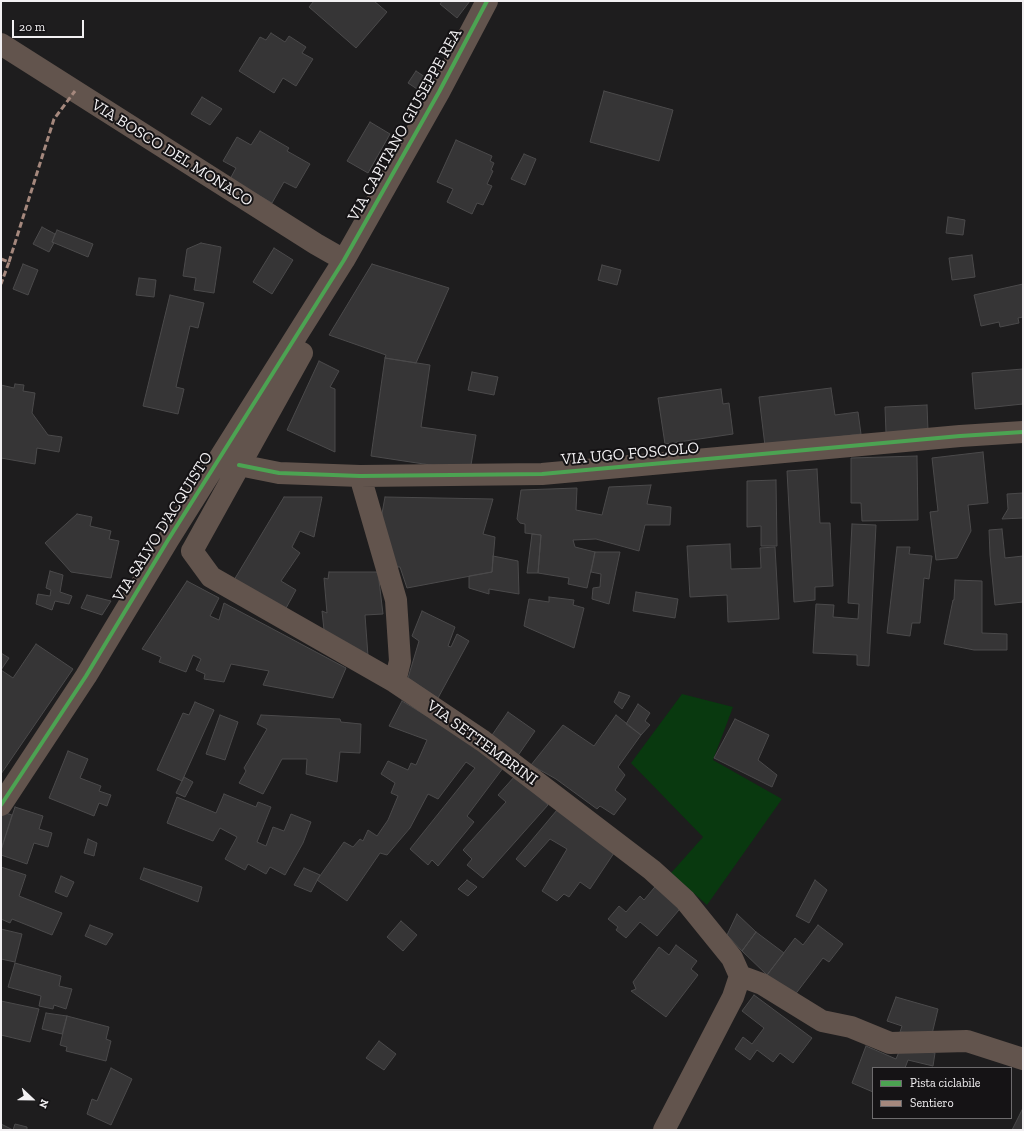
<!DOCTYPE html>
<html>
<head>
<meta charset="utf-8">
<style>
	body { margin:0 }
	#map { position:relative; width:1024px; height:1131px; overflow:hidden; background:#1e1d1e; font-family:"Zilla Slab",serif }
	canvas { display:block }
	.frame { position:absolute; inset:0; border:2px solid #f2f0f2; pointer-events:none }
	.legend { position:absolute; left:872px; top:1067px; width:140px; height:52px; box-sizing:border-box; background:#151315; border:1px solid #6d6b6d; margin:0; padding:5px 7px; list-style:none; font-size:12px; color:#f2f0f2 }
	.legend li { display:flex; align-items:center; gap:8px; height:20px }
	.legend b { width:20px; border:1px solid #6d6b6d }
	.north { position:absolute; left:12px; top:1079px; width:40px; height:40px; -webkit-text-stroke:3px #151315; paint-order:stroke; rotate:112deg; font-size:11px; font-weight:700; line-height:16px; text-align:center; color:#f2f0f2 }
	.north::after { content:''; display:block; margin:auto; width:14px; height:18px; background:#f2f0f2; clip-path:polygon(50% 0,100% 100%,50% 72%,0 100%) }
	.scale { position:absolute; left:12px; top:20px; width:72px; height:18px; box-sizing:border-box; border:2px solid #f2f0f2; border-top:0; padding-left:5px; font-size:12px; line-height:14px; white-space:nowrap; color:#f2f0f2; -webkit-text-stroke:3px #151315; paint-order:stroke }
</style>
</head>
<body>
<div id="map">
<canvas width="1024" height="1131"></canvas>
<div class="frame"></div>
<ul class="legend">
<li><b style="height:5px;background:#4ca352"></b>Pista ciclabile</li>
<li><b style="height:5px;background:#a5887d"></b>Sentiero</li>
</ul>
<div class="north">N</div>
<div class="scale">20 m</div>
</div>
<script>
const g = document.querySelector('canvas').getContext('2d');
g.lineJoin = 'round';
function fillPath(path, color) { g.fillStyle = color; g.fill(path, 'evenodd'); }
const poly = rows => new Path2D(rows.map(r => 'M' + r).join(''));
function stroke(path, color, width, dash) { g.strokeStyle = color; g.lineWidth = width; g.lineCap = dash ? 'butt' : 'round'; g.setLineDash(dash || []); g.stroke(path); }
function drawText(font, color, halo, rows, align = 'center') {
  g.font = font + ' "Zilla Slab",serif'; g.lineWidth = 4; g.setLineDash([]); g.textBaseline = 'middle'; g.strokeStyle = halo; g.fillStyle = color; for (const [text, x, y, turn = 0] of rows) {
    g.save(); g.translate(x, y); g.rotate((+turn || 0) * Math.PI / 180); g.textAlign = isNaN(turn) ? turn : align; if (halo) g.strokeText(text, 0, 0); g.fillText(text, 0, 0); g.restore();
  }
}
fillPath(poly([
	[682,694,733,707,713,760,782,799,707,905,671,873,703,837,631,763]
]), '#09390f');
const building = poly([
	[314,1,374,1,387,12,356,48,309,7,314,1],
	[442,1,470,1,457,18,440,4,442,1],
	[271,33,285,42,289,36,306,47,302,53,313,59,296,86,283,78,274,93,239,71,260,37,266,40,271,33],
	[416,71,428,79,420,91,408,83,416,71],
	[604,91,673,110,659,161,590,142,604,91],
	[202,97,222,109,210,125,191,114,202,97],
	[370,122,390,134,368,173,347,161,370,122],
	[260,131,289,148,287,151,310,164,296,188,284,182,272,203,230,179,236,168,223,161,237,137,251,145,260,131],
	[456,140,492,156,490,161,494,163,491,170,493,171,487,184,492,186,483,205,477,203,472,214,447,202,453,189,437,182,456,140],
	[524,154,536,159,525,185,511,179,524,154],
	[948,217,965,220,963,235,946,233,948,217],
	[42,227,55,234,52,242,54,243,49,252,33,244,42,227],
	[57,230,93,244,88,257,52,242,57,230],
	[201,243,221,247,214,293,194,290,196,278,183,276,187,249,201,243],
	[274,248,293,260,272,294,253,282,274,248],
	[972,255,975,277,952,280,949,258,972,255],
	[23,264,38,270,28,295,13,289,23,264],
	[372,264,449,288,416,363,385,358,386,355,329,335,372,264],
	[602,265,621,270,617,285,598,280,602,265],
	[139,278,156,280,154,297,136,295,139,278],
	[1023,284,1023,317,1018,318,1019,323,1000,327,999,322,981,326,974,295,1023,284],
	[170,295,204,303,198,328,190,326,176,387,184,389,178,414,143,406,170,295],
	[385,358,430,365,421,427,476,435,470,471,371,456,385,358],
	[319,361,339,371,330,387,335,389,335,452,287,430,319,361],
	[1023,369,1023,404,975,409,972,373,1023,369],
	[472,372,498,377,494,395,468,390,472,372],
	[15,384,24,385,23,391,35,393,32,413,48,435,62,437,59,452,37,448,35,464,1,458,1,385,14,388,15,384],
	[831,388,835,415,858,412,861,434,765,446,759,397,831,388],
	[721,389,723,404,729,403,733,434,665,444,658,398,721,389],
	[927,405,928,431,886,433,885,407,927,405],
	[983,452,988,503,968,505,971,531,957,558,936,560,930,512,938,511,932,458,983,452],
	[917,456,918,520,862,521,861,503,851,503,851,458,917,456],
	[817,469,820,523,830,523,833,586,815,587,815,600,794,602,787,471,817,469],
	[776,480,777,546,761,546,761,526,747,527,747,481,776,480],
	[651,485,647,504,671,507,670,525,645,525,639,551,596,539,573,540,575,547,595,552,587,588,568,584,569,578,538,573,541,535,525,533,525,524,520,523,517,519,521,490,577,488,576,510,602,515,609,487,651,485],
	[1023,493,1023,518,1002,519,1008,509,1007,494,1023,493],
	[284,497,322,497,314,537,300,531,292,547,300,553,281,581,296,590,285,610,234,580,284,497],
	[385,497,493,499,483,534,495,537,492,572,407,588,400,567,393,567,381,519,385,497],
	[77,514,92,517,90,526,111,531,109,539,119,541,111,578,71,572,45,543,77,514],
	[852,524,876,525,869,666,857,665,857,655,813,653,816,604,834,605,833,617,858,619,859,604,848,603,852,524],
	[1002,529,1005,558,1023,556,1023,602,995,605,990,555,989,530,1002,529],
	[532,534,541,535,538,573,527,573,532,534],
	[730,544,731,569,761,568,760,548,775,547,779,619,728,622,727,595,690,597,687,546,730,544],
	[897,547,910,547,909,554,932,556,929,579,924,578,920,623,912,623,910,636,887,633,897,547],
	[595,552,620,552,609,604,592,599,593,588,600,587,601,574,591,572,595,552],
	[493,556,518,561,519,594,489,589,489,594,469,588,469,576,492,572,493,556],
	[50,571,63,575,60,592,72,596,69,604,55,601,52,610,36,604,38,594,50,596,51,590,46,588,50,571],
	[329,572,378,572,383,614,365,615,368,656,324,630,322,611,327,613,324,578,328,579,329,572],
	[955,580,982,581,982,633,1007,634,1007,650,974,650,944,644,953,600,954,600,955,580],
	[187,581,219,598,210,616,219,620,224,603,346,668,333,698,263,685,269,671,231,664,224,682,204,679,205,674,196,670,201,659,193,655,186,672,159,662,161,657,142,649,187,581],
	[636,592,678,599,675,618,633,611,636,592],
	[87,595,111,601,102,615,81,608,87,595],
	[549,597,574,600,573,605,584,608,574,648,524,626,529,599,549,602,549,597],
	[422,611,455,627,448,646,451,647,457,634,469,641,438,698,408,678,419,641,412,636,422,611],
	[36,644,73,669,1,774,1,653,9,658,1,670,13,678,36,644],
	[619,692,630,696,622,709,614,702,619,692],
	[402,701,458,735,503,768,467,816,474,822,438,866,432,860,428,865,410,849,475,768,466,762,438,799,428,794,410,828,387,855,380,853,347,901,317,880,344,842,353,847,360,839,363,841,368,830,377,836,388,820,398,796,391,793,395,783,381,774,388,761,408,770,411,763,416,765,427,740,389,726,402,701],
	[195,702,214,710,182,781,157,770,183,713,189,715,195,702],
	[638,704,650,713,645,721,650,725,641,735,626,724,638,704],
	[508,712,535,731,517,757,490,738,508,712],
	[220,715,238,722,225,760,206,754,220,715],
	[261,715,340,719,341,722,361,724,360,753,340,752,337,782,306,774,307,759,282,759,263,794,239,783,246,771,244,768,267,729,257,724,261,715],
	[616,715,641,735,618,767,625,775,615,790,626,799,614,815,600,806,597,809,556,779,531,765,563,725,594,746,616,715],
	[735,719,769,735,758,760,777,775,772,787,714,758,735,719],
	[68,751,88,759,80,778,101,786,99,791,111,795,107,806,99,803,94,816,49,798,68,751],
	[515,776,548,805,483,878,467,865,472,859,463,850,506,802,498,795,515,776],
	[184,777,193,782,185,797,176,793,184,777],
	[224,794,256,807,258,802,271,807,257,842,266,846,273,827,284,831,291,814,311,822,303,843,285,875,270,867,266,874,248,864,245,870,225,859,237,837,220,828,213,841,167,823,177,797,216,813,224,794],
	[15,807,43,816,39,829,52,833,48,847,34,843,27,864,1,855,1,850,15,807],
	[557,810,616,850,590,889,580,882,569,897,564,894,557,901,542,891,567,849,550,839,525,867,516,859,557,810],
	[2,812,12,815,1,850,1,815,2,812],
	[88,839,97,843,94,856,84,853,88,839],
	[1,867,26,875,19,896,62,913,52,935,12,919,10,923,1,919,1,867],
	[144,868,202,887,198,902,140,879,144,868],
	[304,868,320,875,311,892,294,885,304,868],
	[61,876,74,882,67,897,55,892,61,876],
	[467,880,477,887,468,896,458,889,467,880],
	[815,880,827,890,809,923,796,916,815,880],
	[659,882,684,904,657,936,640,922,626,938,616,930,618,927,608,919,619,906,626,912,640,896,644,900,659,882],
	[737,914,756,932,742,951,727,935,737,914],
	[401,921,417,935,403,951,387,937,401,921],
	[90,925,113,934,106,945,85,936,90,925],
	[818,925,843,944,829,962,823,958,794,996,767,975,795,938,803,945,818,925],
	[1,929,22,934,15,962,1,959,1,929],
	[756,932,784,953,767,975,742,951,756,932],
	[676,945,697,961,691,969,698,975,666,1017,631,991,636,989,633,982,659,947,669,955,676,945],
	[15,963,61,976,59,986,72,989,66,1009,54,1005,53,1009,39,1006,41,996,8,987,15,963],
	[754,995,812,1038,793,1063,780,1053,773,1062,757,1050,750,1060,735,1049,743,1037,752,1044,764,1028,742,1011,754,995],
	[896,997,938,1009,932,1034,900,1032,902,1026,887,1021,896,997],
	[1,1001,39,1009,30,1042,1,1035,1,1001],
	[46,1013,67,1016,62,1034,42,1029,46,1013],
	[67,1016,109,1027,106,1039,111,1041,106,1061,66,1051,67,1047,60,1045,67,1016],
	[379,1041,396,1054,384,1070,366,1058,379,1041],
	[866,1046,896,1059,901,1047,935,1053,933,1066,908,1060,905,1068,873,1068,873,1092,852,1083,866,1046],
	[111,1068,132,1079,111,1125,87,1114,92,1099,97,1101,111,1068],
	[1023,1108,1023,1130,1012,1130,1023,1108],
	[1,1124,13,1130,15,1124,27,1127,27,1130,1,1130,1,1124]
]);
fillPath(building, '#363536');
stroke(building, '#4b4a4b', 1);
stroke(poly([
	[1,44,316,244,344,260],
	[239,465,279,473,360,476,542,474,960,436,1023,432],
	[360,476,396,600,400,661,395,682],
	[192,551,211,577,395,682,483,741,652,870,685,900,732,958,740,976],
	[192,551,302,353],
	[1,805,86,676,168,540,344,260,439,92,487,1],
	[740,976,762,984,822,1021,851,1027,890,1043,967,1041,1023,1059],
	[664,1130,733,997,740,976]
]), '#62544d', 22);
stroke(poly([
	[1,259,9,262,1,284],
	[9,262,54,119,75,91]
]), '#a5887d', 3, [6, 3]);
stroke(poly([
	[239,465,279,473,360,476,542,474,960,436,1023,432],
	[1,805,86,676,168,540,344,260,439,92,487,1]
]), '#4ca352', 4);
drawText('16px', '#f2f0f2', '#151315', [
	["VIA CAPITANO GIUSEPPE REA",405,125,-61],
	["VIA BOSCO DEL MONACO",172,153,32],
	["VIA UGO FOSCOLO",630,454,-5],
	["VIA SALVO D'ACQUISTO",163,527,-58],
	["VIA SETTEMBRINI",482,743,36]
]);
</script>
</body>
</html>
